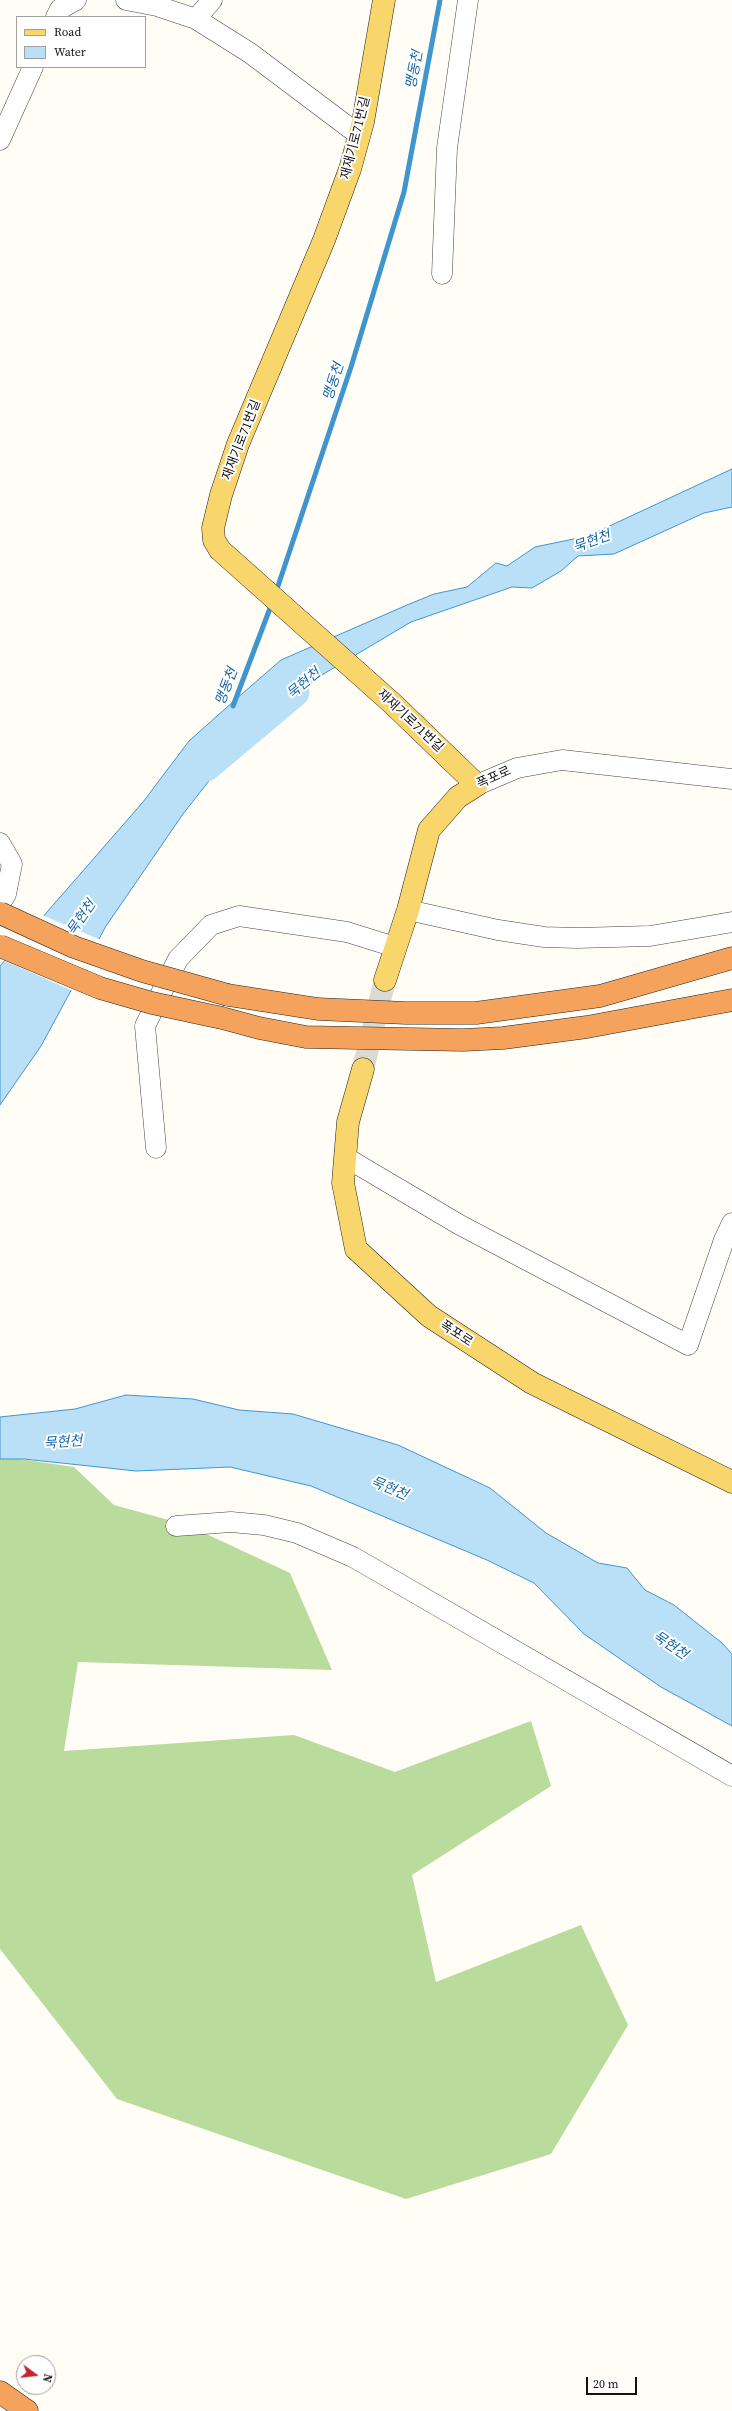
<!DOCTYPE html>
<html>
<head>
<meta charset="utf-8">
<style>
	body { margin:0 }
	#map { position:relative; width:732px; height:2411px; overflow:hidden; background:#fffdf5; font-family:"Source Serif 4",serif }
	canvas { display:block }
	.legend { position:absolute; left:16px; top:16px; width:130px; height:52px; box-sizing:border-box; background:#fff; border:1px solid #a0a0a0; margin:0; padding:5px 7px; list-style:none; font-size:12px; color:#111 }
	.legend li { display:flex; align-items:center; gap:8px; height:20px }
	.legend b { width:20px; border:1px solid #a0a0a0 }
	.north { position:absolute; left:16px; top:2355px; width:40px; height:40px; box-sizing:border-box; background:#fff; border:1px solid #a0a0a0; border-radius:50%; rotate:105deg; font-size:11px; font-weight:700; line-height:16px; text-align:center; color:#111 }
	.north::after { content:''; display:block; margin:auto; width:14px; height:18px; background:#c4262e; clip-path:polygon(50% 0,100% 100%,50% 72%,0 100%) }
	.scale { position:absolute; left:586px; top:2377px; width:51px; height:18px; box-sizing:border-box; border:2px solid #111; border-top:0; padding-left:5px; font-size:12px; line-height:14px; white-space:nowrap; color:#111; -webkit-text-stroke:3px #fff; paint-order:stroke }
</style>
</head>
<body>
<div id="map">
<canvas width="732" height="2411"></canvas>
<ul class="legend">
<li><b style="height:5px;background:#f9d66b"></b>Road</li>
<li><b style="height:11px;background:#b9e0f7"></b>Water</li>
</ul>
<div class="north">N</div>
<div class="scale">20 m</div>
</div>
<script>
const g = document.querySelector('canvas').getContext('2d');
g.lineJoin = 'round';
function fillPath(path, color) { g.fillStyle = color; g.fill(path, 'evenodd'); }
const poly = rows => new Path2D(rows.map(r => 'M' + r).join(''));
function stroke(path, color, width, dash) { g.strokeStyle = color; g.lineWidth = width; g.lineCap = dash ? 'butt' : 'round'; g.setLineDash(dash || []); g.stroke(path); }
function drawText(font, color, halo, rows, align = 'center') {
  g.font = font + ' "Source Serif 4","Noto Sans KR",serif'; g.lineWidth = 4; g.setLineDash([]); g.textBaseline = 'middle'; g.strokeStyle = halo; g.fillStyle = color; for (const [text, x, y, turn = 0] of rows) {
    g.save(); g.translate(x, y); g.rotate((+turn || 0) * Math.PI / 180); g.textAlign = isNaN(turn) ? turn : align; if (halo) g.strokeText(text, 0, 0); g.fillText(text, 0, 0); g.restore();
  }
}
fillPath(poly([
	[0,1456,74,1467,114,1505,187,1525,290,1573,332,1670,78,1662,64,1751,294,1735,395,1772,531,1721,551,1786,412,1875,436,1982,581,1925,628,2025,551,2154,406,2199,117,2099,0,1949]
]), '#b9dc9c');
const water = poly([
	[732,469,732,507,704,513,614,554,578,556,561,571,532,588,512,587,411,622,315,679,296,698,243,730,223,763,183,814,106,926,41,1046,0,1105,0,966,143,802,189,741,235,700,281,660,407,605,434,594,467,587,496,563,507,566,535,547,588,536,732,469],
	[126,1395,193,1399,239,1410,293,1414,398,1445,490,1488,546,1533,598,1563,627,1568,645,1590,674,1605,722,1643,732,1654,732,1726,661,1687,584,1634,534,1583,487,1560,311,1486,230,1467,136,1471,24,1459,0,1459,0,1417,75,1409,126,1395]
]);
fillPath(water, '#b9e0f7');
stroke(water, '#3f96cf', 1);
fillPath(poly([
	[42,915,101,940,73,991,3,960]
]), '#fffdf5');
stroke(poly([
	[276,592,351,367,404,192,440,0],
	[233,706,272,603]
]), '#3f96cf', 5);
stroke(poly([
	[206,766,294,692]
]), '#b9e0f7', 31);
stroke(poly([
	[363,1069,385,980]
]), '#dbdad3', 22, [22, 11]);
const minor = poly([
	[126,0,157,6,196,19],
	[212,0,196,19,250,53,359,135],
	[56,17,60,9,76,0],
	[0,140,33,67],
	[442,274,447,148,468,0],
	[477,785,517,768,562,760,732,779],
	[0,843,12,864,6,894,0,904],
	[408,910,498,930,544,937,577,938,650,936,732,922],
	[156,1148,145,1026,178,959,211,925,239,916,347,932,395,947],
	[345,1157,460,1225,688,1345,724,1240,732,1223],
	[176,1526,231,1522,264,1525,297,1533,353,1557,732,1776]
]);
const major = poly([
	[384,0,363,122,350,169,324,240,238,444,221,495,213,528,214,540,220,550,393,704,477,785,458,797,429,830,408,910,385,980],
	[363,1069,348,1122,343,1183,356,1249,429,1316,532,1383,732,1482]
]);
const highway = poly([
	[228,995,318,1009,406,1013,476,1013,600,996,732,958],
	[222,1018,259,1028,306,1037,463,1040,503,1038,587,1027,732,1000],
	[0,2392,27,2411]
]);
stroke(minor, '#444', 21);
stroke(major, '#222', 23);
stroke(highway, '#222', 23);
stroke(minor, '#fff', 20);
stroke(major, '#f9d66b', 22);
stroke(highway, '#f5a25d', 22);
const highwayBridge = poly([
	[0,913,74,947,142,971,228,995],
	[0,946,100,988,152,1003,222,1018]
]);
stroke(highwayBridge, '#222', 23, []);
stroke(highwayBridge, '#f5a25d', 22);
drawText('13px', '#111', '#fff', [
	["재재기로71번길",356,138,-76],
	["재재기로71번길",242,440,-69],
	["재재기로71번길",410,721,43],
	["폭포로",494,778,-24],
	["폭포로",456,1334,33]
]);
drawText('italic 14px', '#1768a6', '#fff', [
	["맹동천",415,70,-79],
	["맹동천",334,382,-72],
	["묵현천",592,542,-20],
	["묵현천",304,684,-40],
	["맹동천",227,687,-69],
	["묵현천",82,918,-55],
	["묵현천",63,1443,-4],
	["묵현천",389,1489,23],
	["묵현천",670,1646,34]
]);
</script>
</body>
</html>
